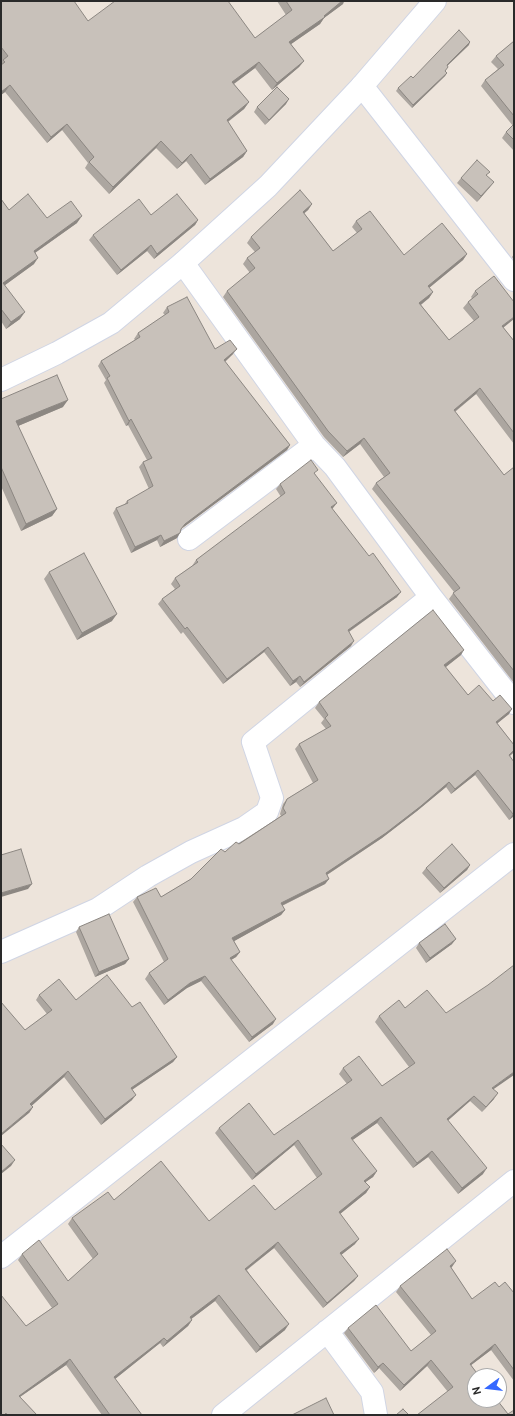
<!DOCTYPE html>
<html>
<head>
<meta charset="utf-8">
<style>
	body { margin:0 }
	#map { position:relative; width:515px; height:1416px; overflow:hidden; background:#ede4db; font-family:Cabin,sans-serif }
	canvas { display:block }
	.frame { position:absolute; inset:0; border:2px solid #2a2a2a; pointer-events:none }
	.north { position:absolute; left:467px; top:1368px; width:40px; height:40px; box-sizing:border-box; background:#fff; border:1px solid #aaa; border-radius:50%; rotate:255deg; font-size:11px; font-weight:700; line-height:16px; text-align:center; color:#2a2a2a }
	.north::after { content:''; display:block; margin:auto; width:14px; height:18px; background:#3568ff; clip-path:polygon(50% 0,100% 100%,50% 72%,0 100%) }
</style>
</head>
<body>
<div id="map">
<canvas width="515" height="1416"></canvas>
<div class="frame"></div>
<div class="north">N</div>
</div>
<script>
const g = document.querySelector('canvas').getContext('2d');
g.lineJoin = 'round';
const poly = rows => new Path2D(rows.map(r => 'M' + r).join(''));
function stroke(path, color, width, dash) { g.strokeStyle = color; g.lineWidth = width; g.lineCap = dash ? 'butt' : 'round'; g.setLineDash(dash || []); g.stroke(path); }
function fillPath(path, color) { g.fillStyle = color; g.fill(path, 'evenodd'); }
const street = poly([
	[362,86,514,280],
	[183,263,314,445,335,467,431,597,514,703],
	[189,539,314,445],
	[1,952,98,909,148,876,191,852,244,828,267,812,272,798,253,742,431,597],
	[1,1257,514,854],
	[327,1331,372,1392,376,1415],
	[223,1415,514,1181]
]);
const secondary = poly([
	[1,380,57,353,111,323,183,263,268,186,362,86,435,1]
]);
stroke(street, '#d0d5e4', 24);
stroke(secondary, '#d0d5e4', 24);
stroke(street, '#fff', 22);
stroke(secondary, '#fff', 22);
fillPath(poly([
	[1,1,88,21,255,38,286,15,277,1,344,1,343,4,324,18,320,24,291,44,304,61,299,67,272,90,255,68,234,84,249,102,244,109,228,122,247,151,243,157,205,185,186,161,177,169,156,148,109,194,85,168,88,163,62,130,47,143,5,92,1,95,1,63,2,61,1,60],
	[514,41,514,151,502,138,506,132,513,126,481,86,485,80,498,69,491,62,496,56],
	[469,45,447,66,445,71,447,73,445,76,412,108,396,91,398,88,413,78],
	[286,104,265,125,254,112,257,107],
	[487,176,490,187,477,202,457,183,461,178],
	[1,199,9,210,47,218,77,223,35,253,34,264,5,285,20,319,6,329,1,321],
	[312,204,308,210,304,213,333,251,357,233,352,227,356,221,404,255,467,254,463,260,429,288,433,292,429,298,421,305,449,340,474,321,463,308,468,302,472,298,471,297,475,291,514,341,514,444,476,394,455,412,504,475,514,467,514,683,449,599,454,592,372,489,376,483,384,477,360,444,343,457,324,437,223,297,227,291,250,273,243,264,247,258,255,252,247,243,251,237],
	[151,215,198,220,195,225,154,259,147,251,117,275,89,240,93,235],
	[514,254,514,260,512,257],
	[167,307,215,349,233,354,225,362,290,445,287,450,181,529,177,538,160,547,157,540,131,553,113,513,116,508,124,505,127,501,149,489,139,467,143,462,147,460,128,425,126,426,104,383,106,380,98,366,101,361,135,340,134,339,138,333,165,315,163,313],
	[1,399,63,407,18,426,57,509,52,516,21,531,1,486],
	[315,474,333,508,332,509,397,597,349,632,351,646,300,687,296,682,290,686,264,652,223,684,183,632,181,634,158,604,162,599,175,589,171,584,175,578,192,566,196,560,281,497,276,489,280,484],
	[49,572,112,621,77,640,44,579],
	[461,655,445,667,468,695,493,701,509,714,497,723,514,745,514,752,510,756,514,816,509,820,475,775,451,794,446,787,417,811,382,838,327,875,329,879,325,884,282,906,285,910,281,915,234,941,240,952,236,957,231,960,273,1024,249,1042,201,981,187,988,164,1005,145,979,149,973,164,962,133,902,137,897,161,897,191,879,225,852,281,816,280,814,283,804,287,799,313,783,295,749,299,744,326,729,321,723,324,719,315,708,319,702],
	[470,865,467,870,440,893,422,873,426,868],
	[79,927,129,959,125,964,95,977,76,932],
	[419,943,452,944,426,963,416,948],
	[39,995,76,1000,132,1007,177,1057,173,1062,132,1090,132,1100,101,1125,64,1077,31,1106,33,1107,29,1113,25,1030,47,1014,36,1000],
	[405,1008,494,1089,494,1099,482,1112,470,1101,448,1120,483,1174,458,1194,428,1157,413,1168,377,1123,352,1140,377,1171,373,1177,365,1182,370,1187,366,1193,340,1214,355,1244,341,1255,358,1276,354,1281,323,1308,274,1248,247,1270,285,1330,256,1353,215,1301,191,1319,192,1320,188,1326,163,1347,160,1343,115,1379,142,1415,102,1415,66,1365,20,1397,37,1415,1,1415,26,1326,52,1308,18,1260,22,1254,68,1281,93,1259,68,1224,72,1218,114,1200,209,1221,275,1210,317,1178,294,1145,252,1180,215,1133,219,1128,274,1135,347,1084,339,1074,343,1068,382,1086,409,1067,375,1022,379,1016],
	[451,1267,472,1299,499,1287,514,1293,514,1381,491,1350,471,1365,508,1414,514,1415,417,1415,448,1392,427,1366,400,1391,379,1368,374,1373,344,1333,348,1328,411,1351,431,1335,396,1292,400,1286,452,1267]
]), '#aca6a0');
fillPath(poly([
	[342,1,344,1,343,4,324,18,320,24,284,49,289,42],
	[470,42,469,45,445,68,447,65],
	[304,61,299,67,272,90,277,83],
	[259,62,255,68,228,88,232,82],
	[447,73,445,76,412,108,413,105],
	[10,85,5,92,1,95,1,92],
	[289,99,286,104,265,125,269,120],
	[249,102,244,109,222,126,227,120],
	[67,124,62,130,47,143,51,137],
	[161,141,156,148,109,194,113,187],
	[247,151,243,157,205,185,210,179],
	[191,154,186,161,177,169,182,163],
	[494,182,490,187,477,202,481,196],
	[312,204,308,210,299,218,303,212],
	[82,216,77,223,29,257,34,251],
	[198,220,195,225,154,259,157,254],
	[151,245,147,251,117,275,121,270],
	[467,254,463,260,424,292,428,286],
	[38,258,34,264,1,288,3,283],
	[433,292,429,298,415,309,419,303],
	[25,312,20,319,6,329,11,322],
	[514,317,514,319,498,332,502,326],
	[237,349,233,354,220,366,224,360],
	[480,388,476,394,449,416,454,410],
	[68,400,63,407,11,429,16,421],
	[131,419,128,425,126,426,129,421],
	[364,438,360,444,343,457,347,451],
	[290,445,287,450,181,529,178,534,185,524],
	[337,503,333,508,328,512,331,507],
	[57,509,52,516,21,531,26,524],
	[180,533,177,538,160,547,164,541],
	[161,535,157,540,131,553,135,547],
	[401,592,397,597,344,635,348,630],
	[117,614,112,621,77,640,82,633],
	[354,641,351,646,300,687,304,682],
	[268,647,264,652,223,684,227,679],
	[464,650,461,655,441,671,444,665],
	[300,676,296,682,290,686,293,681],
	[512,709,509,714,493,727,496,722],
	[514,750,513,753,505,760,509,755],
	[478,770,475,775,451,794,455,789],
	[449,782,446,787,417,811,382,838,322,878,326,873],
	[514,813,514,816,509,820,513,814],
	[470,865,467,870,440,893,444,888],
	[329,879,325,884,277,908,281,903],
	[32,884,28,889,1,897,1,893],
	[285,910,281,915,229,944,232,938],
	[456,939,452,944,426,963,430,958],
	[240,952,236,957,226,963,230,958],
	[129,959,125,964,95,977,99,972],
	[205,976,201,981,187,988,164,1005,168,1000,190,983],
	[276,1019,273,1024,249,1042,252,1037],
	[177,1057,173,1062,127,1093,131,1088],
	[68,1071,64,1077,27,1110,30,1104],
	[514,1072,514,1075,488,1093,492,1088],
	[498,1093,494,1099,482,1112,486,1107],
	[136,1095,132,1100,101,1125,105,1119],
	[474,1096,470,1101,443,1125,447,1119],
	[33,1107,29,1113,1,1136,1,1134],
	[381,1117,377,1123,347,1144,351,1138],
	[298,1140,294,1145,252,1180,256,1174],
	[432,1151,428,1157,413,1168,417,1163],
	[15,1160,11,1166,1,1174,1,1172],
	[487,1168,483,1174,458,1194,462,1188],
	[377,1171,373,1177,360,1186,364,1181],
	[370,1187,366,1193,335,1218,339,1212],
	[359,1239,355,1244,336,1259,340,1253],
	[278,1242,274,1248,241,1274,245,1269],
	[456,1261,452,1267,446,1272,450,1266],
	[358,1276,354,1281,323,1308,327,1303],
	[219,1295,215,1301,186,1323,190,1317],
	[192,1320,188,1326,163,1347,167,1341],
	[289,1324,285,1330,256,1353,260,1347],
	[164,1338,160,1343,110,1383,114,1377],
	[495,1344,491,1350,466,1369,470,1364],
	[70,1359,66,1365,14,1401,19,1396],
	[431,1360,427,1366,400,1391,404,1385],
	[383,1363,379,1368,374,1373,378,1367]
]), '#8c8782');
const building = poly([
	[1,1,74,1,88,21,115,1,228,1,255,38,292,10,286,1,342,1,324,16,325,17,289,42,304,61,277,83,259,62,232,82,249,102,227,120,247,151,210,179,191,154,182,163,161,141,113,187,89,162,94,157,67,124,51,137,10,85,1,92,1,65,5,62,3,60,8,56,1,47,1,1],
	[459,30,470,42,447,65,448,67,445,71,447,73,413,105,398,88,411,76,413,78,459,30],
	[514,41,514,116,485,80,504,65,496,56,514,41],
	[277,87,289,99,269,120,257,107,277,87],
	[514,124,514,140,506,132,514,124],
	[477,160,490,172,486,175,494,182,481,196,461,178,477,160],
	[300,190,312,204,303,212,333,251,362,229,356,221,370,211,404,255,442,223,467,254,428,286,433,292,419,303,449,340,479,317,468,302,478,294,475,291,494,276,514,302,514,317,502,326,514,341,514,433,480,388,454,410,504,475,514,467,514,671,453,593,460,588,376,483,390,473,364,438,347,451,328,431,227,291,255,268,247,258,260,248,251,237,300,190],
	[28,194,47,218,71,201,82,216,34,251,38,258,3,283,25,312,11,322,1,309,1,199,9,210,28,194],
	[177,194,198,220,157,254,151,245,121,270,93,235,139,199,151,215,177,194],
	[187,297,215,349,230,340,237,349,224,360,290,445,185,524,181,529,180,533,164,541,161,535,135,547,116,508,128,503,127,501,153,486,143,462,152,458,131,419,129,421,107,378,110,376,101,361,140,337,138,333,169,312,167,307,187,297],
	[57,375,68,400,16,421,57,509,26,524,1,467,1,399,57,375],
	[311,460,318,470,314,473,337,503,331,507,369,556,373,553,401,592,348,630,354,641,304,682,300,676,293,681,268,647,227,679,187,627,185,629,162,599,180,586,175,578,198,562,196,560,285,493,280,484,311,460],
	[84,553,117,614,82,633,49,572,84,553],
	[433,610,464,650,444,665,468,695,479,685,493,701,500,695,512,709,496,722,514,745,514,750,509,755,514,762,514,813,513,814,478,770,455,789,449,782,421,806,386,833,326,873,329,879,281,903,285,910,232,938,240,952,230,958,276,1019,252,1037,205,976,190,983,168,1000,149,973,168,959,137,897,156,888,161,897,191,879,221,849,225,852,236,842,239,844,286,813,283,808,287,799,318,780,299,744,331,726,325,718,328,715,319,702,433,610],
	[452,844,470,865,444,888,426,868,452,844],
	[21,849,32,884,1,893,1,855,21,849],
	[109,914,129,959,99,972,79,927,109,914],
	[445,924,456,939,430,958,419,943,445,924],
	[514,965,514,1072,492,1088,498,1093,486,1107,474,1096,447,1119,487,1168,462,1188,432,1151,417,1163,381,1117,351,1138,377,1171,364,1181,370,1187,339,1212,359,1239,340,1253,358,1276,327,1303,278,1242,245,1269,289,1324,260,1347,219,1295,190,1317,192,1320,167,1341,164,1338,114,1377,142,1415,110,1415,70,1359,19,1396,37,1415,7,1415,6,1413,4,1415,1,1415,1,1295,26,1326,58,1304,22,1254,39,1240,68,1281,98,1254,72,1218,108,1192,114,1200,161,1161,209,1221,254,1185,275,1210,322,1174,298,1140,256,1174,219,1128,249,1103,274,1135,352,1080,343,1068,359,1056,382,1086,415,1063,379,1016,399,1000,405,1008,427,990,446,1013,488,985,514,965],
	[107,975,132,1007,140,1002,177,1057,131,1088,136,1095,105,1119,68,1071,30,1104,33,1107,1,1134,1,1002,25,1030,52,1010,39,995,59,979,76,1000,107,975],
	[1,1144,15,1160,1,1172,1,1144],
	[447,1249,456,1261,450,1266,472,1299,495,1282,499,1287,505,1282,514,1293,514,1370,495,1344,470,1364,479,1376,475,1376,475,1400,497,1400,508,1414,514,1410,514,1415,417,1415,453,1387,431,1360,404,1385,383,1363,378,1367,348,1328,376,1305,411,1351,436,1331,400,1286,447,1249],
	[326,1398,334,1415,292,1415,326,1398],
	[403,1409,409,1415,396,1415,403,1409]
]);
fillPath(building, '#c8c1ba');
stroke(building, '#8c8782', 1);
</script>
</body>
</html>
